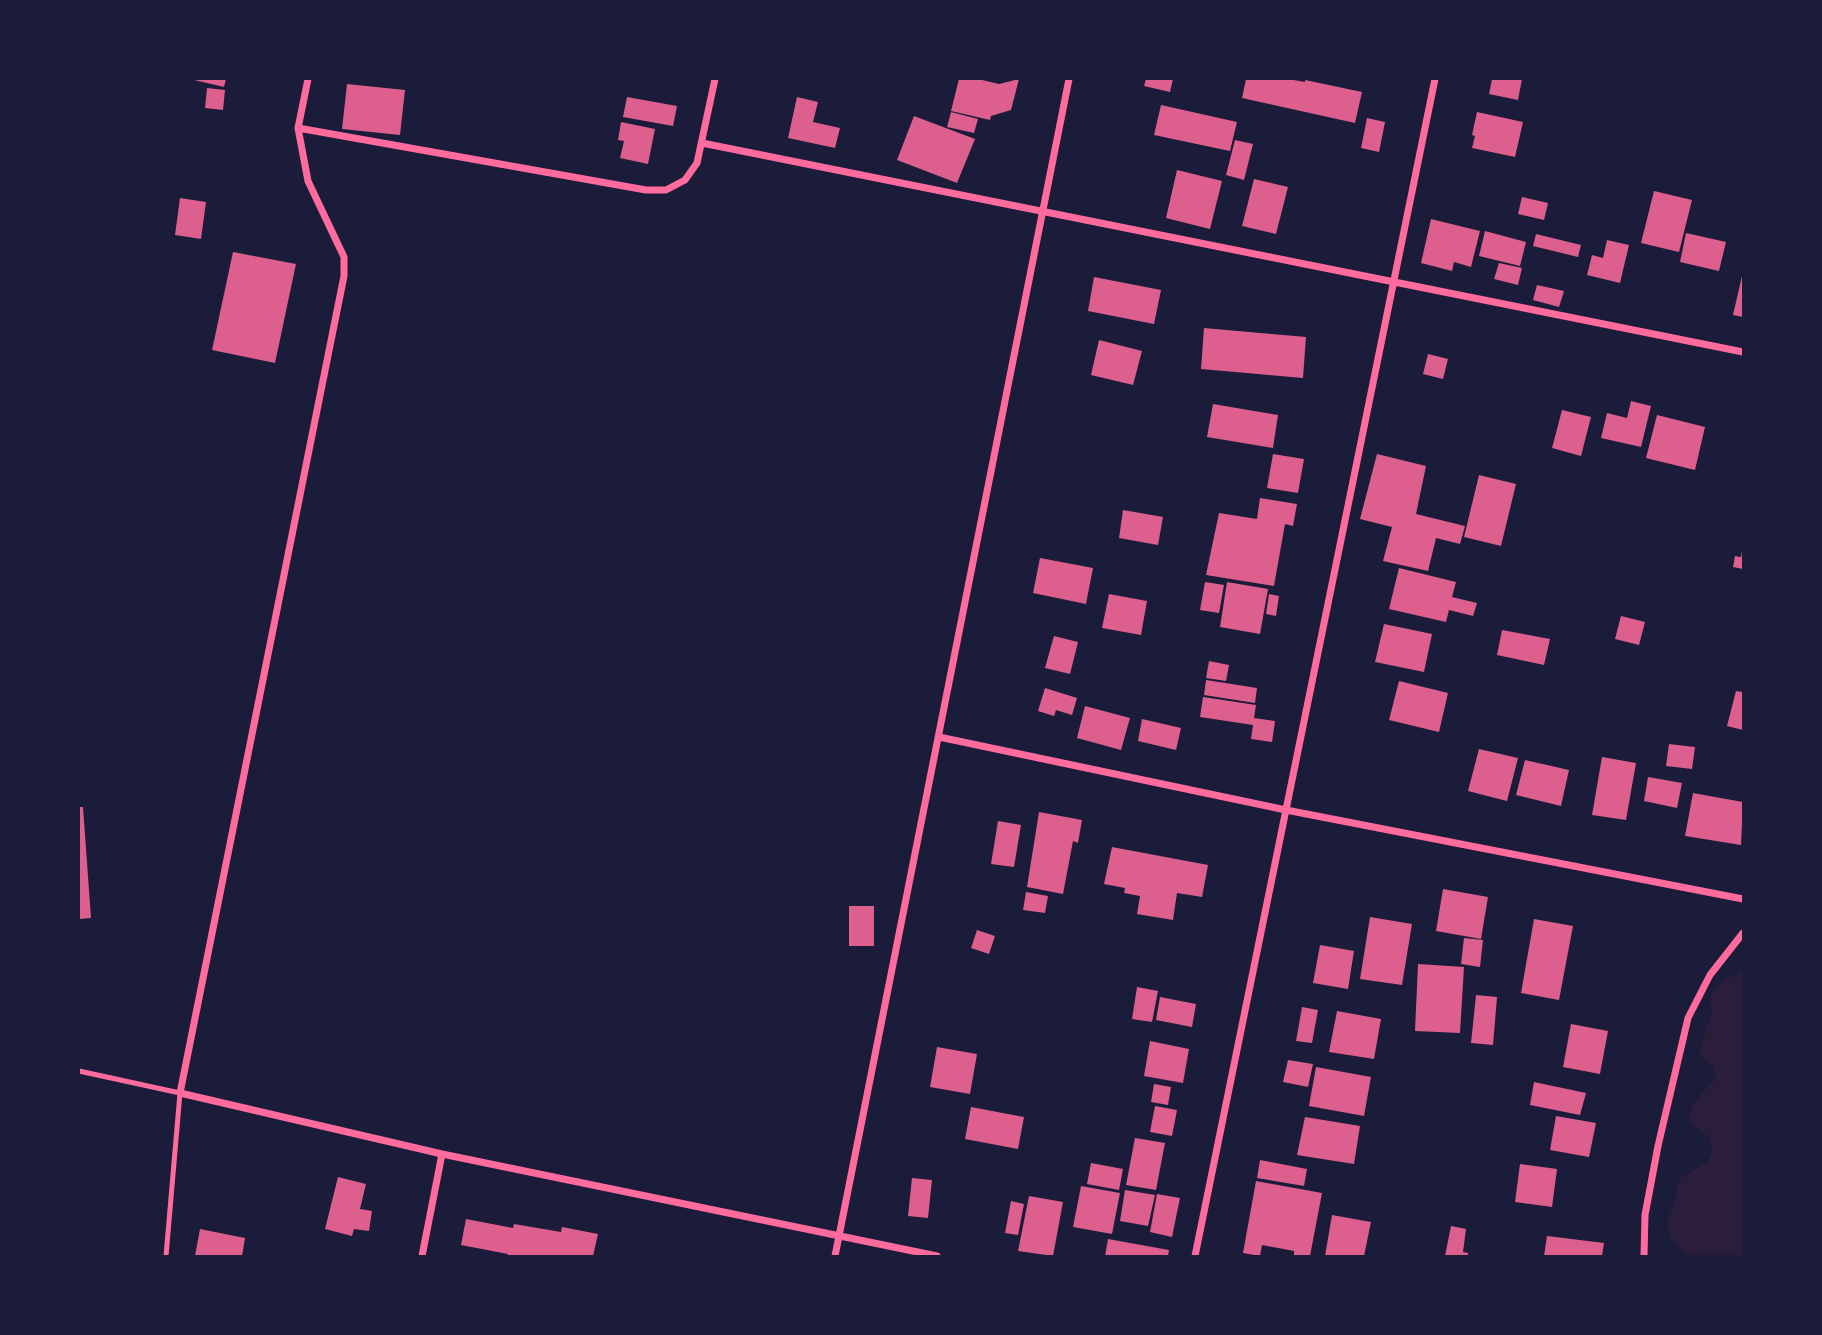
<!DOCTYPE html>
<html>
<head>
<meta charset="utf-8">
<style>
	body { margin:0 }
	#map { position:relative; width:1822px; height:1335px; overflow:hidden; background:#1b1b3a; font-family:"Sofia Sans Condensed",sans-serif }
	canvas { display:block }
	.frame { position:absolute; inset:0; border:80px solid #1b1b3a; pointer-events:none }
</style>
</head>
<body>
<div id="map">
<canvas width="1822" height="1335"></canvas>
<div class="frame"></div>
</div>
<script>
const g = document.querySelector('canvas').getContext('2d');
g.lineJoin = 'round';
function fillPath(path, color) { g.fillStyle = color; g.fill(path, 'evenodd'); }
const poly = rows => new Path2D(rows.map(r => 'M' + r).join(''));
function stroke(path, color, width, dash) { g.strokeStyle = color; g.lineWidth = width; g.lineCap = dash ? 'butt' : 'round'; g.setLineDash(dash || []); g.stroke(path); }
fillPath(poly([
	[1743,965,1743,1256,1688,1256,1671,1238,1666,1223,1676,1201,1677,1185,1681,1178,1707,1162,1712,1152,1709,1137,1690,1122,1689,1115,1695,1101,1716,1078,1713,1067,1703,1060,1700,1052,1701,1045,1712,1011,1710,1000,1712,992,1723,980,1741,972]
]), '#2a1e3b');
fillPath(poly([
	[190,79,226,79,224,87],
	[959,79,978,79,999,84,1019,79,1011,110,991,116,990,120,951,111],
	[1146,79,1173,79,1170,92,1144,86],
	[1246,79,1288,79,1305,82,1305,80,1362,92,1355,123,1242,98],
	[1492,79,1522,79,1518,100,1489,94],
	[347,84,405,90,400,135,342,129],
	[207,88,225,90,223,110,205,108],
	[627,97,677,106,673,126,623,117],
	[797,97,818,102,813,122,840,128,835,148,788,138],
	[1161,105,1237,122,1230,151,1154,135],
	[951,112,978,119,974,133,947,127],
	[1477,112,1523,122,1515,157,1472,148,1475,136,1472,135],
	[914,116,975,139,957,183,897,160],
	[1367,118,1385,122,1379,152,1361,148],
	[621,122,655,129,648,164,620,158,624,141,618,140],
	[1235,140,1253,144,1244,180,1226,175],
	[1177,170,1222,181,1210,229,1166,218],
	[1254,179,1288,187,1276,234,1242,226],
	[1654,191,1692,200,1679,252,1641,243],
	[1522,197,1548,203,1544,220,1518,214],
	[180,198,206,202,201,239,175,235],
	[1431,219,1480,231,1471,267,1454,262,1452,271,1421,263],
	[1485,231,1526,242,1520,266,1479,256],
	[1686,233,1726,242,1719,271,1680,262],
	[1536,234,1581,245,1578,257,1533,246],
	[1607,240,1629,245,1620,283,1587,275,1592,255,1603,258],
	[233,252,296,264,275,363,212,350],
	[1499,263,1522,268,1518,285,1494,279],
	[1742,276,1743,276,1743,317,1733,315],
	[1094,277,1161,290,1154,324,1088,311],
	[1537,285,1564,291,1559,307,1533,300],
	[1204,328,1306,337,1303,378,1201,369],
	[1099,340,1142,351,1133,385,1091,375],
	[1428,354,1448,359,1443,379,1423,374],
	[1631,401,1651,406,1641,447,1601,438,1607,413,1627,418],
	[1213,404,1278,415,1273,448,1207,437],
	[1562,410,1591,417,1581,456,1552,448],
	[1657,415,1705,427,1695,470,1646,458],
	[1273,454,1304,459,1298,493,1267,488],
	[1377,454,1426,466,1416,514,1465,526,1460,544,1436,538,1428,571,1383,561,1392,527,1360,519],
	[1479,475,1516,484,1501,546,1464,537],
	[1260,498,1297,504,1293,526,1285,524,1274,586,1206,575,1219,513,1257,519],
	[1123,510,1163,517,1158,545,1119,538],
	[1742,550,1743,550,1743,569,1733,567,1735,556,1741,557],
	[1040,558,1093,568,1086,604,1033,593],
	[1399,568,1456,582,1452,597,1477,603,1473,616,1449,610,1446,622,1389,609],
	[1205,582,1224,585,1219,613,1200,610],
	[1227,582,1268,589,1260,634,1220,627],
	[1109,594,1147,601,1141,635,1102,628],
	[1269,594,1279,596,1276,616,1266,614],
	[1621,616,1645,622,1639,645,1615,639],
	[1384,624,1432,634,1424,672,1375,662],
	[1502,630,1550,639,1544,665,1497,655],
	[1054,636,1078,642,1070,674,1045,668],
	[1209,661,1229,665,1226,681,1206,678],
	[1206,680,1257,688,1255,703,1204,695],
	[1399,681,1448,693,1439,732,1389,720],
	[1045,688,1077,698,1072,715,1056,710,1054,716,1038,711],
	[1736,691,1743,692,1743,730,1727,726],
	[1203,697,1256,705,1254,718,1275,721,1272,742,1251,739,1253,725,1200,717],
	[1085,706,1130,718,1121,750,1077,738],
	[1142,719,1181,728,1176,750,1138,741],
	[1669,744,1695,747,1692,769,1666,766],
	[1479,749,1518,758,1507,801,1468,791],
	[1602,757,1636,763,1626,820,1592,815],
	[1525,760,1569,770,1561,806,1516,795],
	[1648,777,1682,783,1677,808,1644,801],
	[1693,793,1743,802,1741,845,1685,836],
	[79,807,83,807,91,918,79,919],
	[1039,812,1082,820,1078,843,1073,841,1063,894,1027,887],
	[998,821,1021,825,1014,867,991,864],
	[1112,847,1208,865,1202,897,1177,893,1173,920,1137,914,1140,896,1124,893,1125,888,1104,884],
	[1443,889,1488,897,1481,939,1436,931],
	[1026,892,1048,896,1045,913,1023,910],
	[849,906,874,906,874,946,849,946],
	[1370,917,1412,924,1402,985,1360,979],
	[1534,919,1573,926,1559,1000,1521,993],
	[977,930,995,936,989,954,971,948],
	[1464,938,1483,940,1480,967,1461,964],
	[1320,945,1354,951,1348,989,1313,983],
	[1418,964,1464,967,1460,1033,1415,1031],
	[1137,987,1158,991,1152,1022,1132,1019],
	[1476,995,1497,997,1493,1045,1471,1043],
	[1160,997,1196,1004,1192,1027,1156,1020],
	[1302,1007,1318,1010,1312,1043,1296,1041],
	[1337,1011,1381,1019,1374,1059,1329,1052],
	[1571,1024,1608,1031,1600,1074,1563,1067],
	[1150,1041,1189,1049,1183,1083,1144,1076],
	[937,1047,977,1054,970,1094,930,1087],
	[1288,1060,1313,1064,1308,1087,1283,1082],
	[1316,1067,1371,1077,1364,1116,1309,1106],
	[1534,1082,1586,1093,1580,1115,1530,1105],
	[1154,1084,1171,1087,1168,1105,1151,1102],
	[1155,1106,1177,1110,1172,1136,1150,1132],
	[971,1107,1024,1117,1018,1149,965,1139],
	[1556,1116,1596,1123,1589,1157,1550,1150],
	[1305,1117,1360,1126,1354,1164,1297,1155],
	[1135,1138,1165,1143,1156,1190,1126,1185],
	[1260,1160,1307,1169,1304,1186,1257,1178],
	[1091,1163,1123,1169,1119,1190,1087,1184],
	[1520,1164,1557,1169,1552,1207,1515,1202],
	[338,1177,366,1184,360,1209,372,1211,369,1231,354,1229,352,1236,325,1229],
	[912,1178,932,1180,928,1218,908,1216],
	[1256,1181,1322,1193,1310,1256,1294,1256,1294,1251,1262,1245,1260,1256,1243,1253],
	[1081,1186,1120,1193,1112,1234,1073,1227],
	[1125,1190,1155,1195,1148,1226,1120,1221],
	[1157,1194,1180,1198,1172,1237,1150,1232],
	[1029,1196,1063,1202,1053,1256,1018,1251],
	[1011,1201,1024,1204,1018,1235,1005,1233],
	[1332,1215,1371,1222,1364,1256,1325,1256],
	[466,1219,513,1228,514,1224,561,1232,562,1227,598,1234,593,1256,508,1256,508,1254,461,1245],
	[1451,1226,1466,1229,1463,1252,1468,1253,1468,1256,1445,1256],
	[200,1229,245,1238,242,1256,195,1256],
	[1547,1236,1604,1243,1602,1256,1544,1256],
	[1108,1239,1169,1250,1168,1256,1105,1256]
]), '#dd5f8e');
stroke(poly([
	[79,1071,180,1093,166,1256]
]), '#ff6b9d', 5);
stroke(poly([
	[308,79,298,128,308,181,344,257,344,276,180,1093,442,1154,937,1256],
	[298,128,646,190,666,190,685,180,697,163,715,79],
	[702,143,1743,352],
	[939,737,1286,810,1743,899],
	[422,1256,442,1154],
	[835,1256,1069,79],
	[1195,1256,1435,79],
	[1644,1256,1645,1215,1658,1146,1688,1018,1710,975,1743,933]
]), '#ff6b9d', 7);
</script>
</body>
</html>
